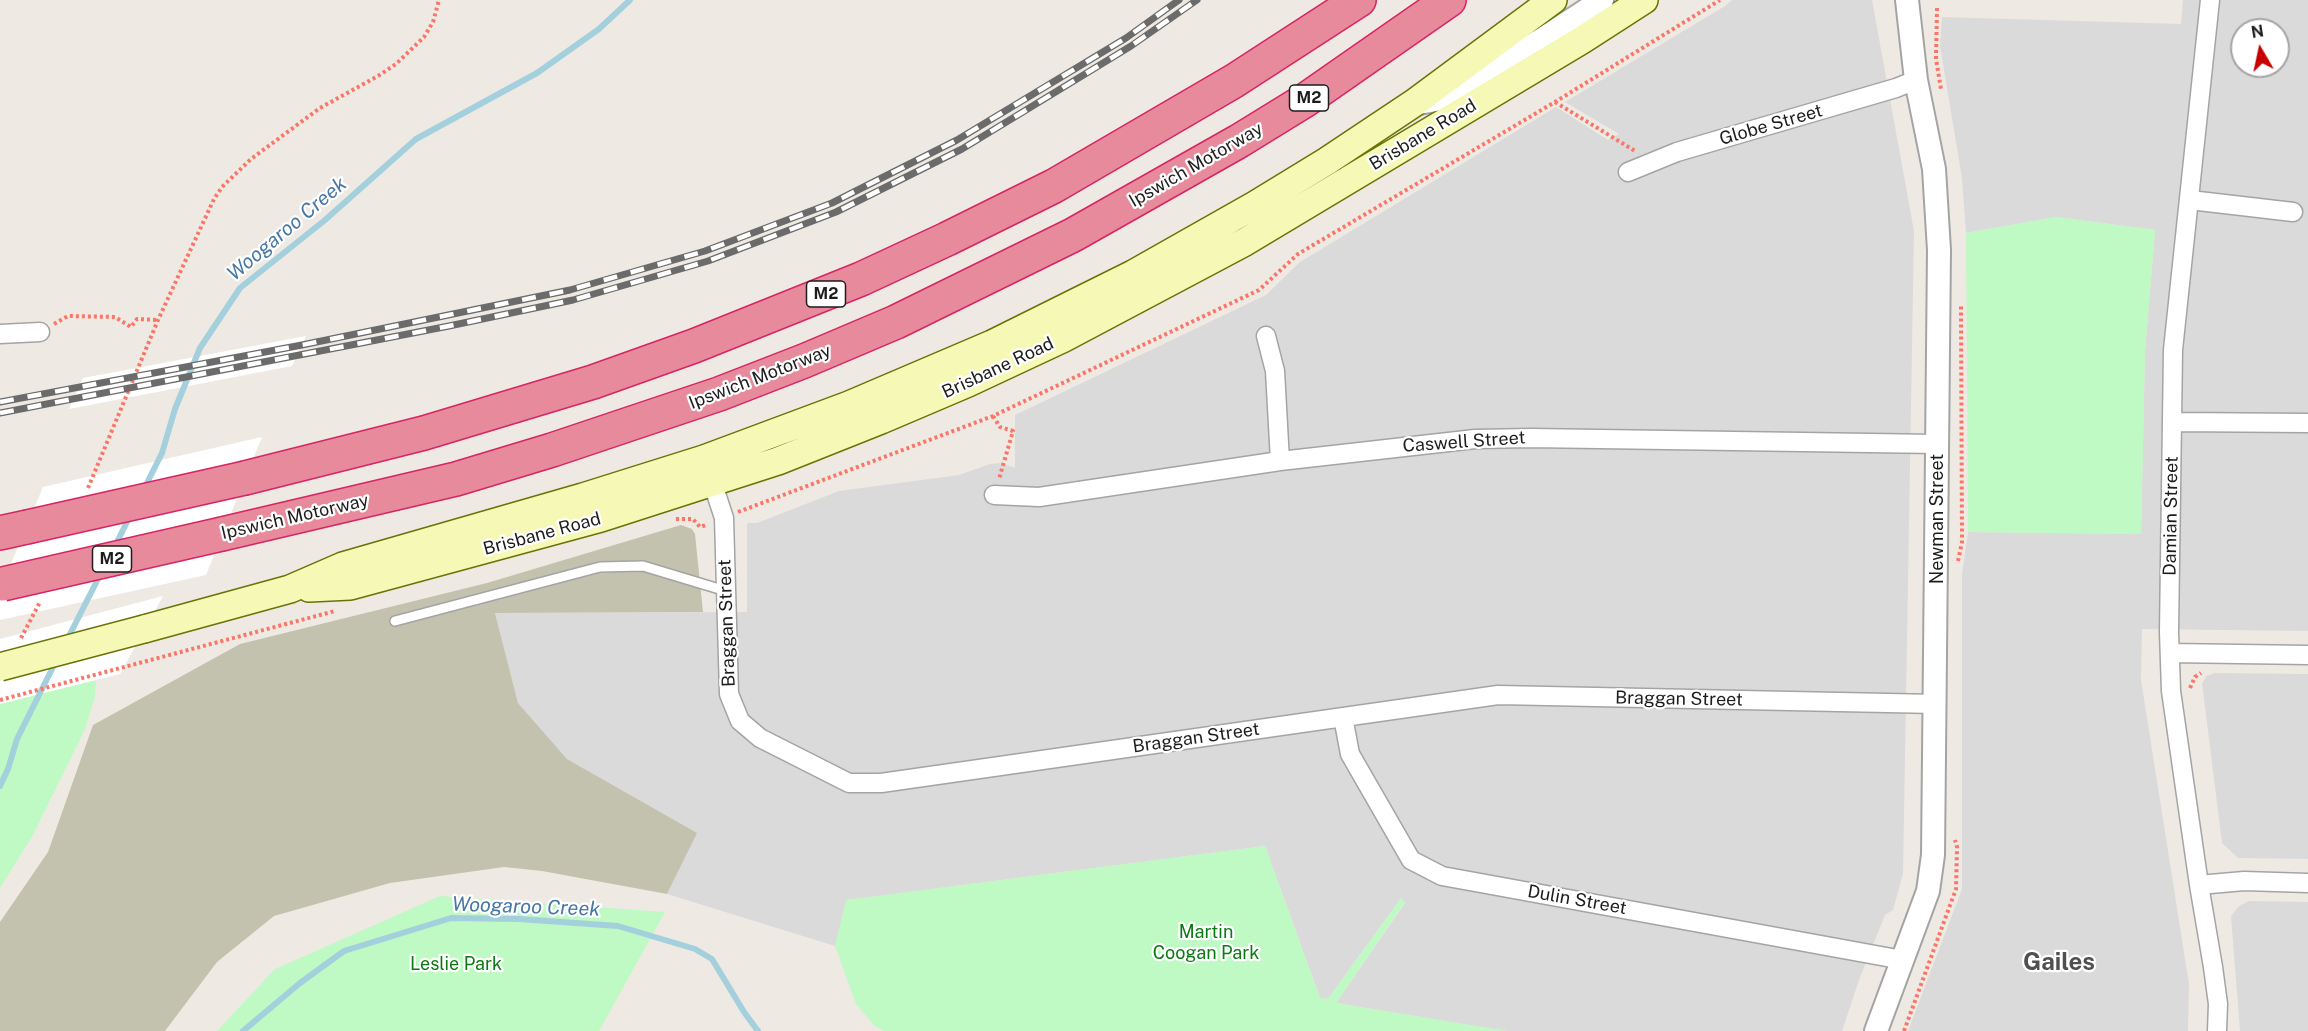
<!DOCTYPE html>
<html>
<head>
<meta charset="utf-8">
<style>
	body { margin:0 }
	#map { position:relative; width:2308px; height:1031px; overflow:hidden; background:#eeeae3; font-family:"Public Sans",sans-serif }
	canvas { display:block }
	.north { position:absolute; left:2230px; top:18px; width:60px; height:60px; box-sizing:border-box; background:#fff; border:2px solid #a5a5a5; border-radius:50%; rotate:351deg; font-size:16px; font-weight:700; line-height:24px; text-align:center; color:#1d1d1d }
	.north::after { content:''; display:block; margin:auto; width:21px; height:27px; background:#c90002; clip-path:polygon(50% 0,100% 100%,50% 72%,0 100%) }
</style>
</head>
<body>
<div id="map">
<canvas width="2308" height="1031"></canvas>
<div class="north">N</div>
</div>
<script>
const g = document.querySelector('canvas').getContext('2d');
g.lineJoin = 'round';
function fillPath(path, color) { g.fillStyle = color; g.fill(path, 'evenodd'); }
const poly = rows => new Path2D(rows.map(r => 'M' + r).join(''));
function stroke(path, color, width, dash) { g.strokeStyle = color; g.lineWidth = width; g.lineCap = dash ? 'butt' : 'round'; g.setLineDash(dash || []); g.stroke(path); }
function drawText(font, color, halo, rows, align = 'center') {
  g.font = font + ' "Public Sans",sans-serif'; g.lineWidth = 4.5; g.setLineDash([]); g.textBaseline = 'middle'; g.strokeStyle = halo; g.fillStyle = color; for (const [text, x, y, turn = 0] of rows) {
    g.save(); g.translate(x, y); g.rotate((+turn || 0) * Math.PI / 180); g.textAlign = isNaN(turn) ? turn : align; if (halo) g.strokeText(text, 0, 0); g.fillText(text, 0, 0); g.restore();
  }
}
fillPath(poly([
	[1732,0,1872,0,1914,231,1903,874,1893,910,1885,915,1859,980,1842,1031,1506,1031,1336,1003,1405,903,1401,898,1328,999,1320,998,1265,846,847,900,835,946,667,894,696,833,567,759,518,703,495,613,747,612,747,523,757,523,839,491,959,475,990,464,1002,463,1015,468,1015,415,1266,295,1300,262,1556,107,1608,140,1619,134,1565,102,1725,6],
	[2183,0,2308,0,2308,631,2142,629,2141,680,2189,984,2188,1031,1908,1031,1962,889,1962,574,1968,532,2141,534,2145,351,2155,230,2056,217,1966,233,1962,178,1940,46,1942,17,2181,24],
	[2242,30,2278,30,2278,66,2242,66],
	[2214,673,2308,674,2308,859,2238,858,2222,843,2202,683,2207,676],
	[2249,901,2308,902,2308,1031,2240,1031,2231,916,2239,906]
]), '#dbdada');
fillPath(poly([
	[681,525,692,529,695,534,703,612,495,613,518,703,567,759,697,833,667,894,542,871,504,867,390,883,274,916,217,962,165,1031,0,1031,0,922,48,852,93,725,240,644,487,583]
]), '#c3c2ae');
fillPath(poly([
	[2056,217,2155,230,2145,351,2141,534,1968,532,1966,233],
	[96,680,95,696,85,729,33,835,0,888,0,704],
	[1265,846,1320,998,1328,999,1401,898,1405,902,1336,1003,1506,1031,884,1031,875,1026,856,1004,835,946,846,900],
	[440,896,665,912,599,1031,217,1031,275,969]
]), '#bff9c3');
fillPath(poly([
	[306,336,292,366,69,409,83,378],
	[262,437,206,575,0,620,0,590,43,487],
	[163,596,120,674,0,704,0,639]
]), '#fff');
stroke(poly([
	[144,489,162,453,175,409,200,348,240,288,325,220,416,139,537,73,599,29,630,0],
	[114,548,131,514],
	[66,642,101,573],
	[0,786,8,769,17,739,56,661],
	[243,1031,300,983,344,951,451,918,519,919,618,926,695,949,712,959,744,1012,758,1031]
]), '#a3d0dc', 6);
const service = poly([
	[395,621,600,567,643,566,726,591]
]);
const minor = poly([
	[2210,0,2173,350,2169,632,2171,691,2199,885,2213,967,2218,1004,2217,1031],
	[1628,172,1677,152,1896,88,1916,80],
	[2190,200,2293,212],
	[0,334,40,332],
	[1266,336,1275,371,1280,461],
	[2174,422,2308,423],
	[709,472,724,518,729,694,740,721,760,738,849,783,881,783,1498,695,1936,704],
	[994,495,1039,497,1280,461,1475,439,1531,438,1937,444],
	[2170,653,2308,655],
	[1343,717,1350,754,1411,860,1442,876,1903,960],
	[2199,885,2244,881,2308,883]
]);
const tertiary = poly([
	[1419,103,1441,99,1544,38,1602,0],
	[1876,1031,1928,891,1933,855,1939,250,1934,169,1916,80,1907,0]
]);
const secondary = poly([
	[309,588,350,586,601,518,778,461,881,420,968,383,1062,339,1245,242,1582,40,1644,0],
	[144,629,290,589,343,566,583,497,704,459,849,405,992,344,1133,274,1255,205,1327,161,1414,103,1553,0]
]);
const motorway = poly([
	[245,478,424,433,593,382,694,346,861,279,947,239,1054,186,1234,81,1359,0],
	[0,533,27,527],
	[222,534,456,479,552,450,719,394,804,361,896,322,1073,235,1239,141,1304,101,1449,0]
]);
stroke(service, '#a4a4a4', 12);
stroke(minor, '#a4a4a4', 21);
stroke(tertiary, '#a4a4a4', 26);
stroke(secondary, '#687305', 30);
stroke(motorway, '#d82463', 36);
stroke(poly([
	[1937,8,1936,59,1941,89],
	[1555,102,1635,151],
	[54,324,68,316,115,317,131,327,137,319,158,320],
	[993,416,1000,427,1013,431,999,479],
	[88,488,158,320,214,199,222,187,251,159,320,108,378,76,396,64,424,37,433,22,439,0],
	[738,512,993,416,1259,290,1298,254,1555,102,1720,0],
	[676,519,693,519,700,527,706,525],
	[1958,561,1962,542,1961,305],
	[21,638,40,602],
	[2190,688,2195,677,2201,673],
	[0,700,335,611],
	[1904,1031,1956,889,1957,847,1955,840]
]), '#f97668', 4, [3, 3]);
stroke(service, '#fff', 9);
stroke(minor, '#fff', 18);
stroke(tertiary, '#fff', 22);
stroke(secondary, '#f6f9b6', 27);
stroke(motorway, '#e68a9c', 33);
const rail = poly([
	[0,402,302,345,570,290,705,251,832,203,957,140,1126,38,1179,0],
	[0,413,449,326,573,300,708,261,836,212,962,149,1131,46,1197,0]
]);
stroke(rail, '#6b6b6b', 7);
stroke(rail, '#fff', 4.5, [14]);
const secondaryBridge = poly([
	[0,667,144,629]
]);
const motorwayBridge = poly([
	[27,527,245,478],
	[3,584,222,534]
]);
stroke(secondaryBridge, '#687305', 30, []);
stroke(motorwayBridge, '#d82463', 36, []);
stroke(secondaryBridge, '#f6f9b6', 27);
stroke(motorwayBridge, '#e68a9c', 33);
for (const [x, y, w] of [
	[1309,98,39],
	[826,294,39],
	[112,559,39]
]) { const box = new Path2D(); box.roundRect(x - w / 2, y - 13, w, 26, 4.5); g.fillStyle = '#fff'; g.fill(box); stroke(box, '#1d1d1d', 1.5); }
drawText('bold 16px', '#1d1d1d', null, [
	["M2",1309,98],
	["M2",826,294],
	["M2",112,559]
]);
drawText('18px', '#1d1d1d', '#fff', [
	["Globe Street",1771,125,-16],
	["Brisbane Road",1423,135,-31],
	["Ipswich Motorway",1196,165,-30],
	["Brisbane Road",998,368,-25],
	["Ipswich Motorway",760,377,-21],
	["Caswell Street",1464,442,-4],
	["Damian Street",2171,516,-89],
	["Ipswich Motorway",295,517,-13],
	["Newman Street",1937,519,-90],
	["Brisbane Road",542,534,-15],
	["Braggan Street",727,623,-92],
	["Braggan Street",1679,699,1],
	["Braggan Street",1196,738,-8],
	["Dulin Street",1577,900,10]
]);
drawText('18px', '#0b7a13', '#fff', [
	["Martin",1206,932],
	["Coogan Park",1206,953],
	["Leslie Park",456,964]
]);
drawText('italic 20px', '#4777a4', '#fff', [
	["Woogaroo Creek",287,229,-40],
	["Woogaroo Creek",526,907,2]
]);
drawText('bold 24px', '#505050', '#fff', [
	["Gailes",2059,963]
]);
</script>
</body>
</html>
